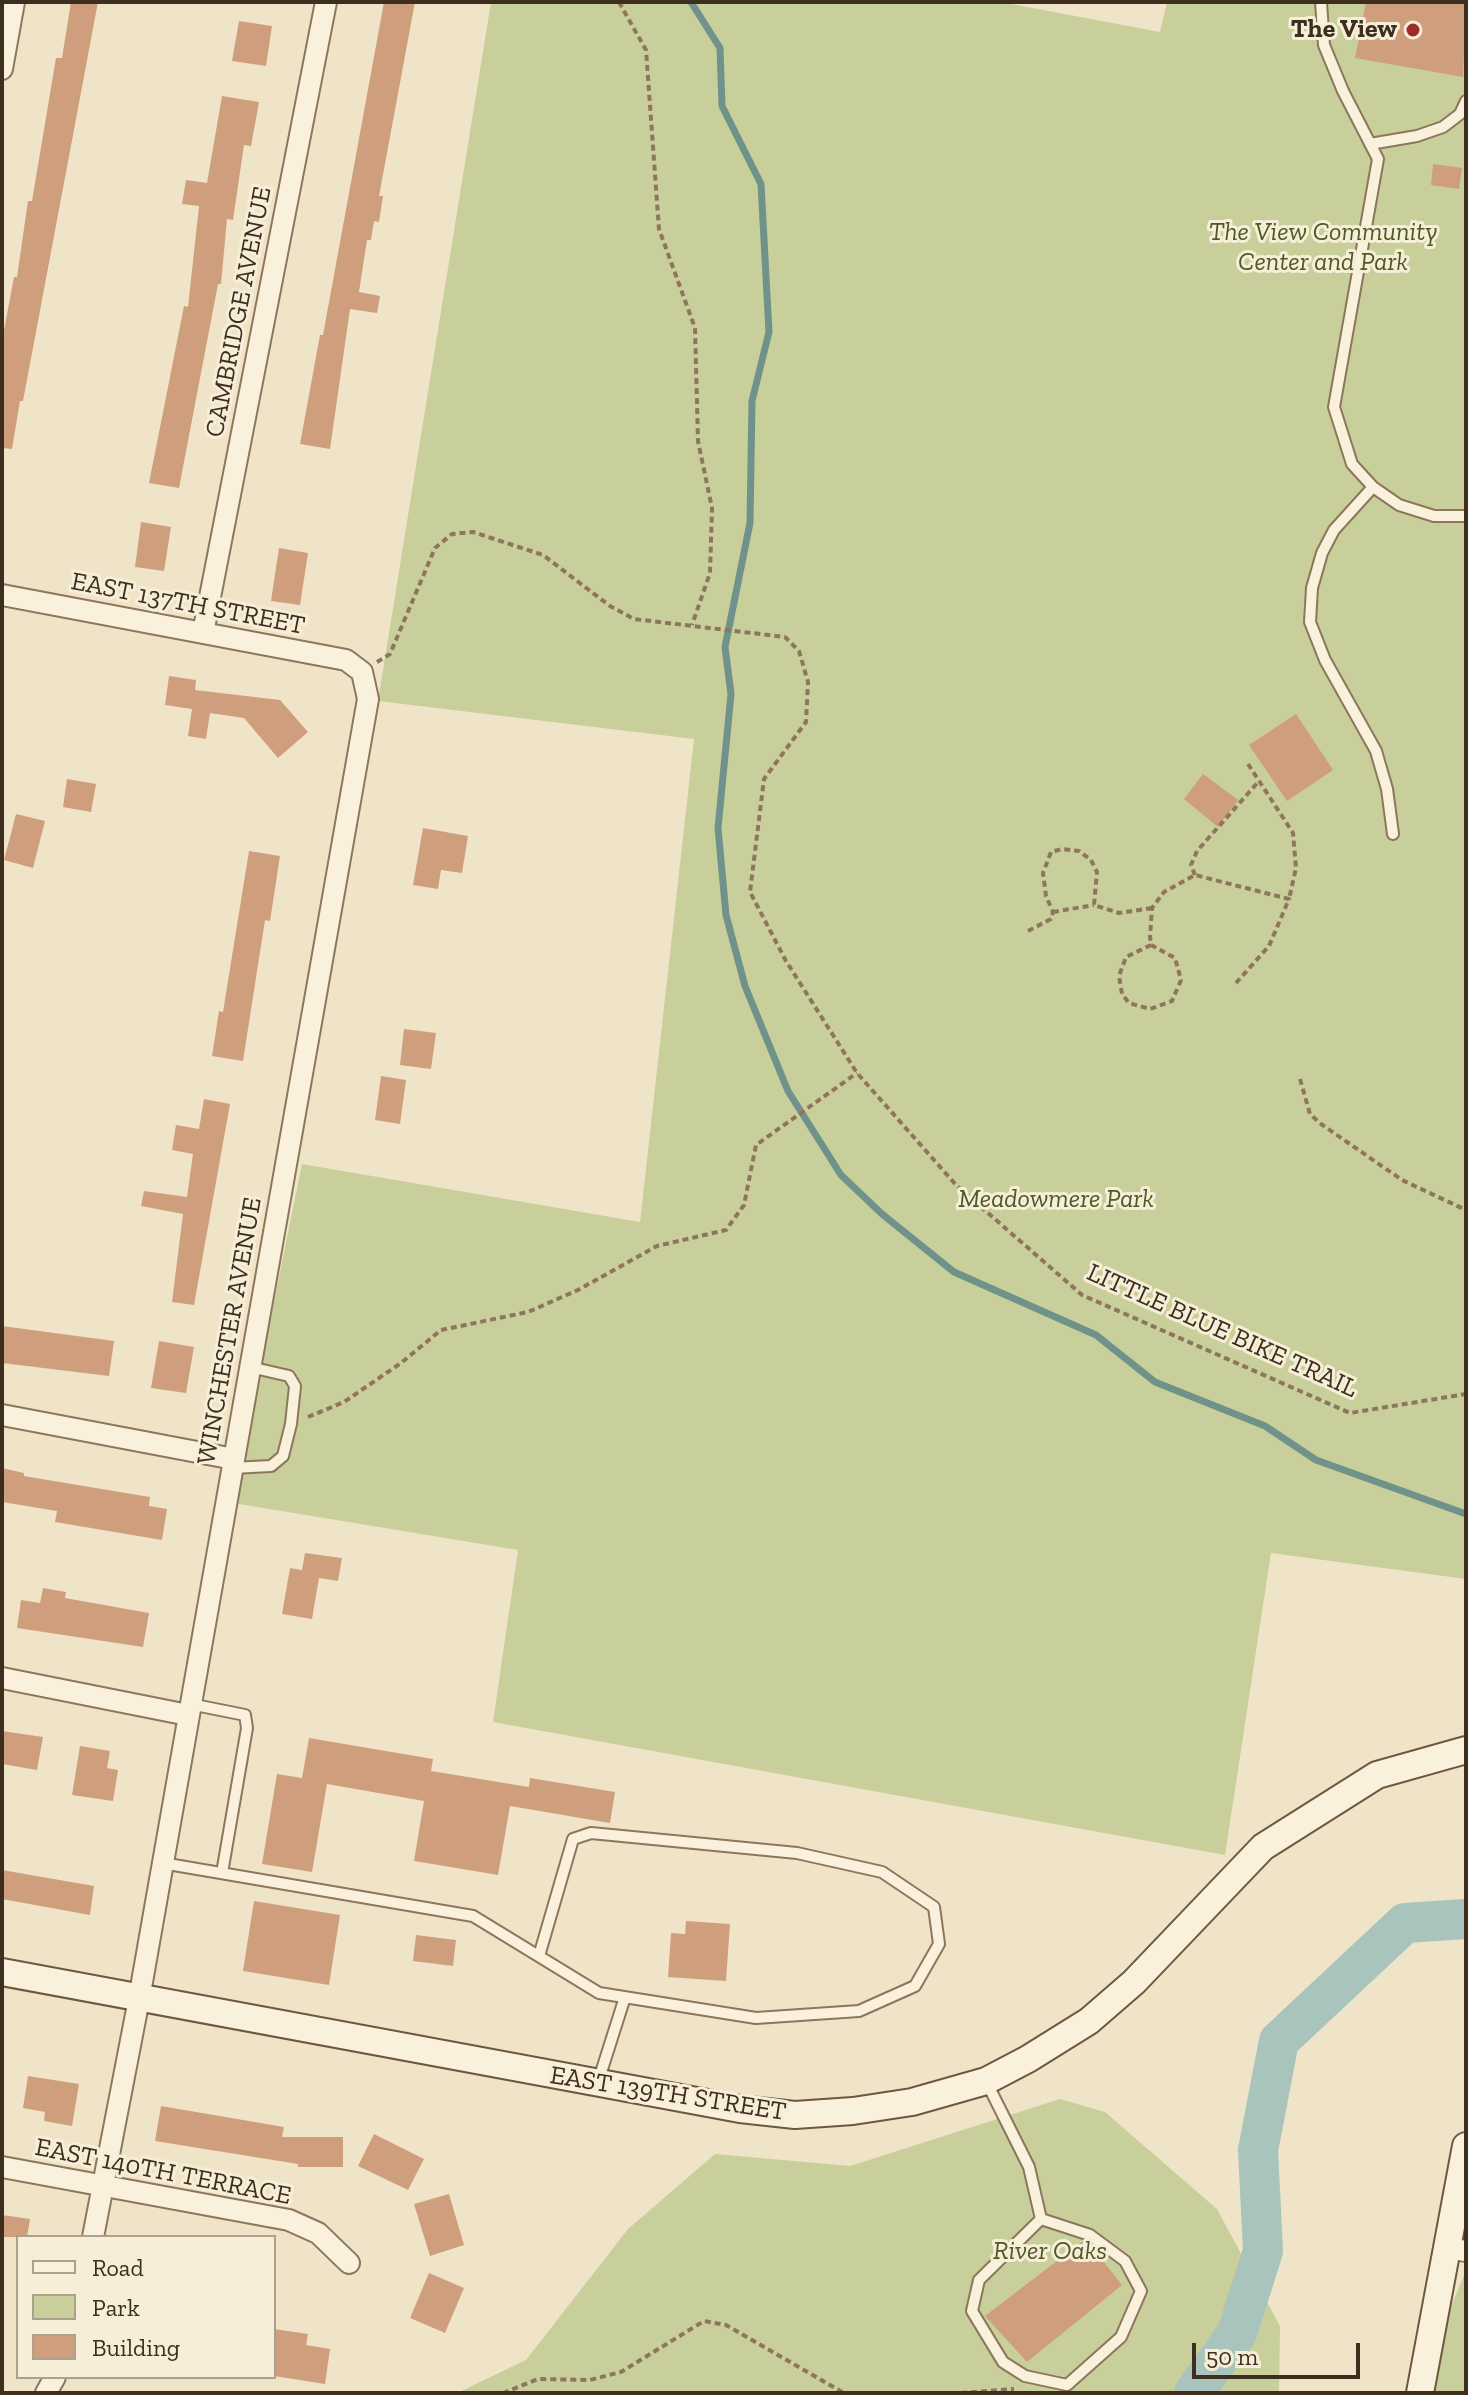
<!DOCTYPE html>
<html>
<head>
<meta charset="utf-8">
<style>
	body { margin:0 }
	#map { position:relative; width:1468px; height:2395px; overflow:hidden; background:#f0e4c8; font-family:"Zilla Slab",serif }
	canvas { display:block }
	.frame { position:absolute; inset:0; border:4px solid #3d2e20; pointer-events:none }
	.legend { position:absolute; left:16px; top:2235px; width:260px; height:144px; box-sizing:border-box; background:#f7eed8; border:2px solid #ada18e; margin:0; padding:10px 14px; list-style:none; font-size:24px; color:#3d2e20 }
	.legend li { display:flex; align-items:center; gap:16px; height:40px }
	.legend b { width:40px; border:2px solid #ada18e }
	.scale { position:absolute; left:1192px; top:2343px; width:168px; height:36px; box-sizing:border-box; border:4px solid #3d2e20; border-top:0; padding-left:10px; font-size:24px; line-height:28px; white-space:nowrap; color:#3d2e20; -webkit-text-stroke:6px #f7eed8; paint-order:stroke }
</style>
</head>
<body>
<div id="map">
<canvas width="1468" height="2395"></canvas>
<div class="frame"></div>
<ul class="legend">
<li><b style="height:10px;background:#faf1dc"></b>Road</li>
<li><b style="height:22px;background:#c9cf9b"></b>Park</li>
<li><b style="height:22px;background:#cf9f7d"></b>Building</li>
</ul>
<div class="scale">50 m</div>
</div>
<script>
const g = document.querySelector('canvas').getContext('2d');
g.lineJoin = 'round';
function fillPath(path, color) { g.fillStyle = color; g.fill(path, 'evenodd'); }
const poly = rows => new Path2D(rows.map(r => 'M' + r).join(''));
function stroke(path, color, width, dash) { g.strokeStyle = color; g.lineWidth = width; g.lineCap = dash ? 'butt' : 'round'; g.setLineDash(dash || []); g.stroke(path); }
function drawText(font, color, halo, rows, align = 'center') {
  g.font = font + ' "Zilla Slab",serif'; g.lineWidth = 6; g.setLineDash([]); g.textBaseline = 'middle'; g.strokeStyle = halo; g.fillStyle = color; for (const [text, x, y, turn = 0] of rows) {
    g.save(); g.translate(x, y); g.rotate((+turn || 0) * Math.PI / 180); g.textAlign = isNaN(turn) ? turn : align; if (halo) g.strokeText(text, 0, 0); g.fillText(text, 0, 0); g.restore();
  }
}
fillPath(poly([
	[491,2,1001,2,1160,32,1167,2,1466,2,1466,1579,1271,1553,1225,1855,493,1722,518,1550,233,1503,302,1164,640,1222,694,739,378,701],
	[1060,2099,1105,2112,1217,2209,1280,2326,1279,2393,457,2393,526,2360,628,2229,715,2154,850,2166],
	[1464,2275,1466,2393,1435,2393,1450,2309]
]), '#c9cf9b');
stroke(poly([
	[691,2,720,48,722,106,761,184,769,332,752,401,750,523,725,647,731,694,718,828,726,915,745,986,788,1091,841,1175,882,1214,954,1272,1096,1335,1155,1382,1265,1426,1316,1460,1466,1514]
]), '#6f938a', 7);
stroke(poly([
	[1194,2393,1237,2333,1263,2251,1258,2150,1279,2041,1405,1923,1466,1919]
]), '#a9c4bc', 40);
fillPath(poly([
	[71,2,98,2,23,401,20,401,12,449,2,448,2,341,14,277,17,277,28,201,32,201,56,58,62,58],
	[384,2,415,2,379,196,383,196,379,222,374,221,371,240,367,240,359,292,380,296,377,313,350,309,330,449,300,444,320,335,323,335],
	[1366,2,1466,2,1463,77,1355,58],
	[239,21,272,26,266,66,232,61],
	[222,96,259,102,251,146,244,145,233,220,227,219,221,284,218,284,179,488,149,483,184,306,188,307,199,206,182,204,186,180,207,183],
	[1433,164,1462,168,1459,189,1431,185],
	[141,522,171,527,164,571,135,567],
	[279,548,308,553,300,605,271,601],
	[169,676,196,680,195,690,280,700,308,732,278,758,244,718,210,713,206,739,188,736,192,709,165,705],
	[1296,714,1333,770,1287,801,1249,745],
	[1203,774,1238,800,1218,827,1184,799],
	[67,779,96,784,91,812,63,807],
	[16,814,45,821,33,868,4,860],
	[423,828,468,836,462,873,441,870,438,889,413,885],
	[249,851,280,856,270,921,265,920,243,1061,212,1056,219,1011,223,1012],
	[404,1029,436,1033,431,1069,400,1065],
	[381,1076,406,1080,400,1124,375,1120],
	[204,1099,230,1104,194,1305,172,1302,183,1214,141,1206,144,1191,187,1197,193,1154,172,1150,176,1125,199,1129],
	[2,1326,114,1341,109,1376,2,1363],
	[159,1341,194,1347,186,1393,151,1388],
	[2,1468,24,1473,24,1476,150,1497,149,1506,167,1509,162,1540,55,1522,57,1511,2,1502],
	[305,1553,342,1558,338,1581,319,1578,312,1619,282,1614,290,1568,302,1570],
	[43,1588,66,1592,65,1598,149,1613,143,1647,17,1628,21,1600,40,1603],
	[2,1731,43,1737,37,1770,2,1764],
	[309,1738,433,1759,431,1771,529,1787,530,1778,615,1792,610,1823,510,1806,498,1875,414,1861,424,1801,327,1784,312,1872,262,1864,277,1774,302,1778],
	[80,1746,110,1751,107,1768,118,1770,113,1801,72,1795],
	[2,1870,94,1886,90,1915,2,1899],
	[254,1901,340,1915,329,1985,243,1971],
	[686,1921,730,1924,726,1981,668,1977,671,1933,685,1934],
	[416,1935,456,1940,453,1966,413,1961],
	[28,2076,79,2084,72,2126,44,2121,45,2112,23,2108],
	[161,2106,284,2127,282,2137,343,2137,343,2167,298,2167,298,2164,155,2141],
	[374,2134,424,2159,408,2190,358,2166],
	[449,2194,464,2245,430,2256,414,2204],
	[2,2215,30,2219,27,2237,2,2237],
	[1083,2241,1092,2247,1122,2285,1027,2362,985,2316],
	[429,2273,464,2288,445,2333,410,2318],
	[274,2329,308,2334,306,2345,330,2349,325,2384,274,2376]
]), '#cf9f7d');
const lane = poly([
	[1321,2,1324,45,1343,91,1378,159,1334,407,1352,464,1373,487,1399,505,1434,516,1466,516],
	[1370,144,1417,136,1443,127,1460,114,1466,101],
	[1373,487,1334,530,1322,553,1312,588,1310,622,1325,660,1376,751,1387,789,1393,834],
	[232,1468,271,1466,283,1456,291,1424,295,1386,289,1376,250,1367],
	[190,1704,245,1715,247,1728,222,1873],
	[162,1863,473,1916,599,1993,756,2018,859,2011,915,1986,939,1944,934,1907,882,1872,797,1853,591,1833,573,1839,539,1956],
	[598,2082,625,1997],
	[987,2083,1029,2167,1041,2219,979,2280,972,2311,1003,2362,1025,2376,1067,2385,1121,2337,1141,2291,1125,2261,1090,2235,1041,2219]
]);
const street = poly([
	[2,69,14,2],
	[2,595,346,660,362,672,368,699,139,1999,93,2237],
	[203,633,326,2],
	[2,1415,234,1459],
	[2,1678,188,1715],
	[2,2167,289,2220,318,2233,349,2263],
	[1446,2248,1466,2251],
	[46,2393,55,2377]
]);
const secondary = poly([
	[2,1972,740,2109,795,2115,853,2111,912,2102,986,2081,1028,2059,1089,2021,1134,1982,1263,1847,1377,1775,1466,1750],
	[1420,2393,1466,2146]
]);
stroke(lane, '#8d765c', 14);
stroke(street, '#8d765c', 24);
stroke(secondary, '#6f573f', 30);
stroke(poly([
	[619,2,646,50,659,229,695,328,698,441,712,508,710,573,692,625],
	[377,662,390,654,435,548,452,534,473,532,543,555,610,606,634,619,785,637,799,651,808,682,806,722,764,779,750,892,786,961,857,1073,957,1186,1082,1295,1350,1413,1466,1394],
	[1248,764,1293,833,1296,868,1289,899],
	[1195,875,1191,865,1197,851,1259,781],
	[1053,912,1094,905],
	[1028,931,1051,919,1053,912,1046,896,1043,873,1051,852,1062,849,1079,851,1091,860,1097,872,1094,905,1119,913,1152,908],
	[1151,945,1126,957,1119,976,1122,994,1129,1003,1150,1009,1172,1001,1181,980,1175,958,1151,945,1150,937,1152,908,1164,892,1195,875,1289,899,1269,946,1236,983],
	[1300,1079,1310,1114,1321,1124,1402,1180,1466,1210],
	[308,1417,344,1402,401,1363,441,1330,528,1312,578,1290,657,1246,726,1230,744,1205,756,1145,857,1073],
	[503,2393,538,2379,590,2380,621,2372,704,2321,726,2325,844,2393],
	[961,2393,1014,2389]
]), '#8d765c', 4, [6, 4]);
stroke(lane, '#faf1dc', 10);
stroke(street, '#faf1dc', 20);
stroke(secondary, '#faf1dc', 26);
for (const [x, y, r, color] of [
	[1413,30,8,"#9e2a2b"]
]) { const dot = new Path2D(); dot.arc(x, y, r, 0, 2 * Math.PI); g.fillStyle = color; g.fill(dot); stroke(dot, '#f7eed8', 3); }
drawText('bold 26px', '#3d2e20', '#f7eed8', [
	["The View",1397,30]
], 'right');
drawText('italic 26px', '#4d5a26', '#f7eed8', [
	["The View Community",1323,233],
	["Center and Park",1323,263],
	["Meadowmere Park",1056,1200],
	["River Oaks",1050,2252]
]);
drawText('26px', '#3d2e20', '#f7eed8', [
	["CAMBRIDGE AVENUE",239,312,-79],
	["EAST 137TH STREET",188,604,11],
	["WINCHESTER AVENUE",230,1331,-80],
	["LITTLE BLUE BIKE TRAIL",1222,1331,24],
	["EAST 139TH STREET",668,2094,9],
	["EAST 140TH TERRACE",163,2172,11]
]);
</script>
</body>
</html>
